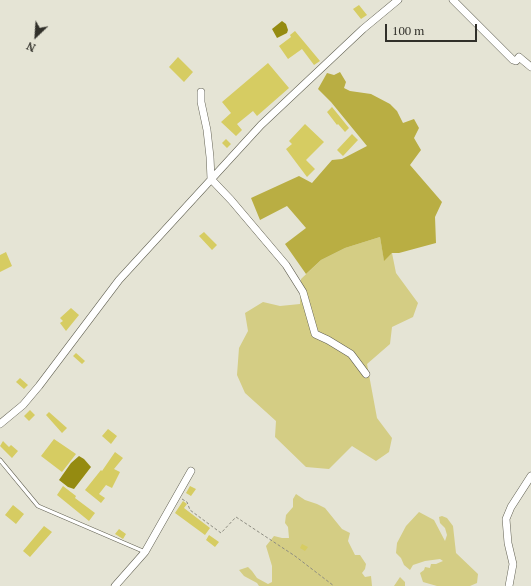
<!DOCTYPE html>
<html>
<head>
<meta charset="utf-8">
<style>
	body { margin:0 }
	#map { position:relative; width:531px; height:586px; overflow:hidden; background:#e5e4d5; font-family:"PT Serif",serif }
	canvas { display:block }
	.north { position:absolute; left:16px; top:16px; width:40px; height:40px; -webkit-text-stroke:3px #e5e4d5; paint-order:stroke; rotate:205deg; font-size:11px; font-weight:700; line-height:16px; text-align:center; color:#31302a }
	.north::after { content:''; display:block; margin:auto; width:14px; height:18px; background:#31302a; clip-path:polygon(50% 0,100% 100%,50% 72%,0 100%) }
	.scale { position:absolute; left:385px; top:24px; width:92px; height:18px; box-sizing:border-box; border:2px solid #31302a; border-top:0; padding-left:5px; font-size:12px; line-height:14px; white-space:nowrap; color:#31302a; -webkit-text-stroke:3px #e5e4d5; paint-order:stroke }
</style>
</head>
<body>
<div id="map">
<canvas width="531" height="586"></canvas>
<div class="north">N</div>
<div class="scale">100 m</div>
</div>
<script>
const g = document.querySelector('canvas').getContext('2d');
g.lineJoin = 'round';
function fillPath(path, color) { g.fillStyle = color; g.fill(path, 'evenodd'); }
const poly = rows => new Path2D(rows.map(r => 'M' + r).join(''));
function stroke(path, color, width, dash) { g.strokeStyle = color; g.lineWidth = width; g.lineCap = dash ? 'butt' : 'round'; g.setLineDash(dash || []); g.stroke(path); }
fillPath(poly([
	[380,237,384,260,392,253,396,273,418,303,413,317,392,327,390,344,367,364,377,418,392,438,389,452,376,461,352,446,329,469,306,467,275,437,276,421,245,393,237,375,239,348,248,331,245,313,263,302,280,306,300,304,301,279,321,260,345,248],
	[296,494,305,500,317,504,325,508,342,529,350,533,348,541,355,555,360,555,366,564,365,569,362,573,365,577,371,576,372,586,259,586,257,583,244,576,239,570,248,567,252,571,257,578,268,584,272,582,272,566,266,546,274,536,282,538,289,538,288,527,285,523,286,515,293,507,293,499],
	[419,512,434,520,445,541,447,535,445,528,440,523,439,517,442,516,447,518,453,526,456,553,478,574,477,583,470,586,437,586,423,582,420,573,424,570,425,567,430,568,431,564,436,564,443,561,440,559,425,561,413,565,410,570,404,565,401,558,396,553,397,543,406,526],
	[400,577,405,582,405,586,394,586]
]), '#d4cd84');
fillPath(poly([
	[340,72,346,82,344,88,350,91,371,94,390,104,397,111,403,123,414,119,419,128,414,138,421,150,410,165,442,202,435,217,436,243,399,253,392,253,384,261,380,237,345,248,321,260,306,274,285,244,306,228,287,206,260,220,251,198,299,176,312,183,332,160,342,159,367,146,331,102,318,89,327,73,334,75]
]), '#b9ae43');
fillPath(poly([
	[282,21,286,24,288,30,287,33,277,38,272,29],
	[79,456,84,459,91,467,74,489,68,487,59,480,71,463]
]), '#958b11');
fillPath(poly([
	[359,5,367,15,361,19,353,9],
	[295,31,320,61,314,65,302,49,288,59,279,46,291,37,290,35],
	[178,57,193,72,184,82,169,67],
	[268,63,289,88,257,116,253,111,237,124,242,130,236,136,221,122,231,113,222,102],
	[332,107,349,128,345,132,338,124,337,125,327,112],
	[305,124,324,142,306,160,315,169,307,177,286,149,292,144,289,141],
	[352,134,358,140,343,156,337,150],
	[226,139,231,144,227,148,222,143],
	[204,232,217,245,212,250,199,236],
	[6,252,12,266,0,272,0,255],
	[71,308,79,315,66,331,60,323,63,321,60,318],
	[76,353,85,361,82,364,73,356],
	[20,378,28,385,24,389,16,382],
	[30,410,35,415,29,421,24,416],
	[49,412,67,428,62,433,46,415],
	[108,429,117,436,111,444,102,436],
	[54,439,76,454,62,472,41,456],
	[3,441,9,447,11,445,18,451,12,458,0,446],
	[115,452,123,458,114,469,120,472,112,488,106,485,99,494,105,498,101,503,85,490,101,470,102,471],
	[63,486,76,496,75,498,95,513,89,521,57,495],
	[190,486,196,489,191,496,186,493],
	[183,501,187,504,184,508,210,528,205,535,175,513],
	[13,505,24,514,16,524,5,515],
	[44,526,52,532,30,557,23,551],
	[119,529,126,534,123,539,115,534],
	[209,535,219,542,215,547,206,540],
	[302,544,308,547,305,551,300,548]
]), '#d6cc62');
const service = poly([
	[0,460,38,506,145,552]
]);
const minor = poly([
	[453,0,513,60,516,61,519,57,531,67],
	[201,92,201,102,207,130,210,157,211,179,231,200,286,265,303,292,315,334,328,340,351,354,366,374],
	[0,424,23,405,39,386,119,280,261,125,363,29,398,0],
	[115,586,145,552,191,471],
	[509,586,513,564,508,543,506,519,511,507,531,476]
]);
stroke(service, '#636254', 4.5);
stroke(minor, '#636254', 8);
stroke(poly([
	[182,499,187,502,190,510,221,533,236,517,295,556,334,586]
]), '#8d8c81', 1, [3, 2]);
stroke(service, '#fff', 3.5);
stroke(minor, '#fff', 7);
</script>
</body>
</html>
